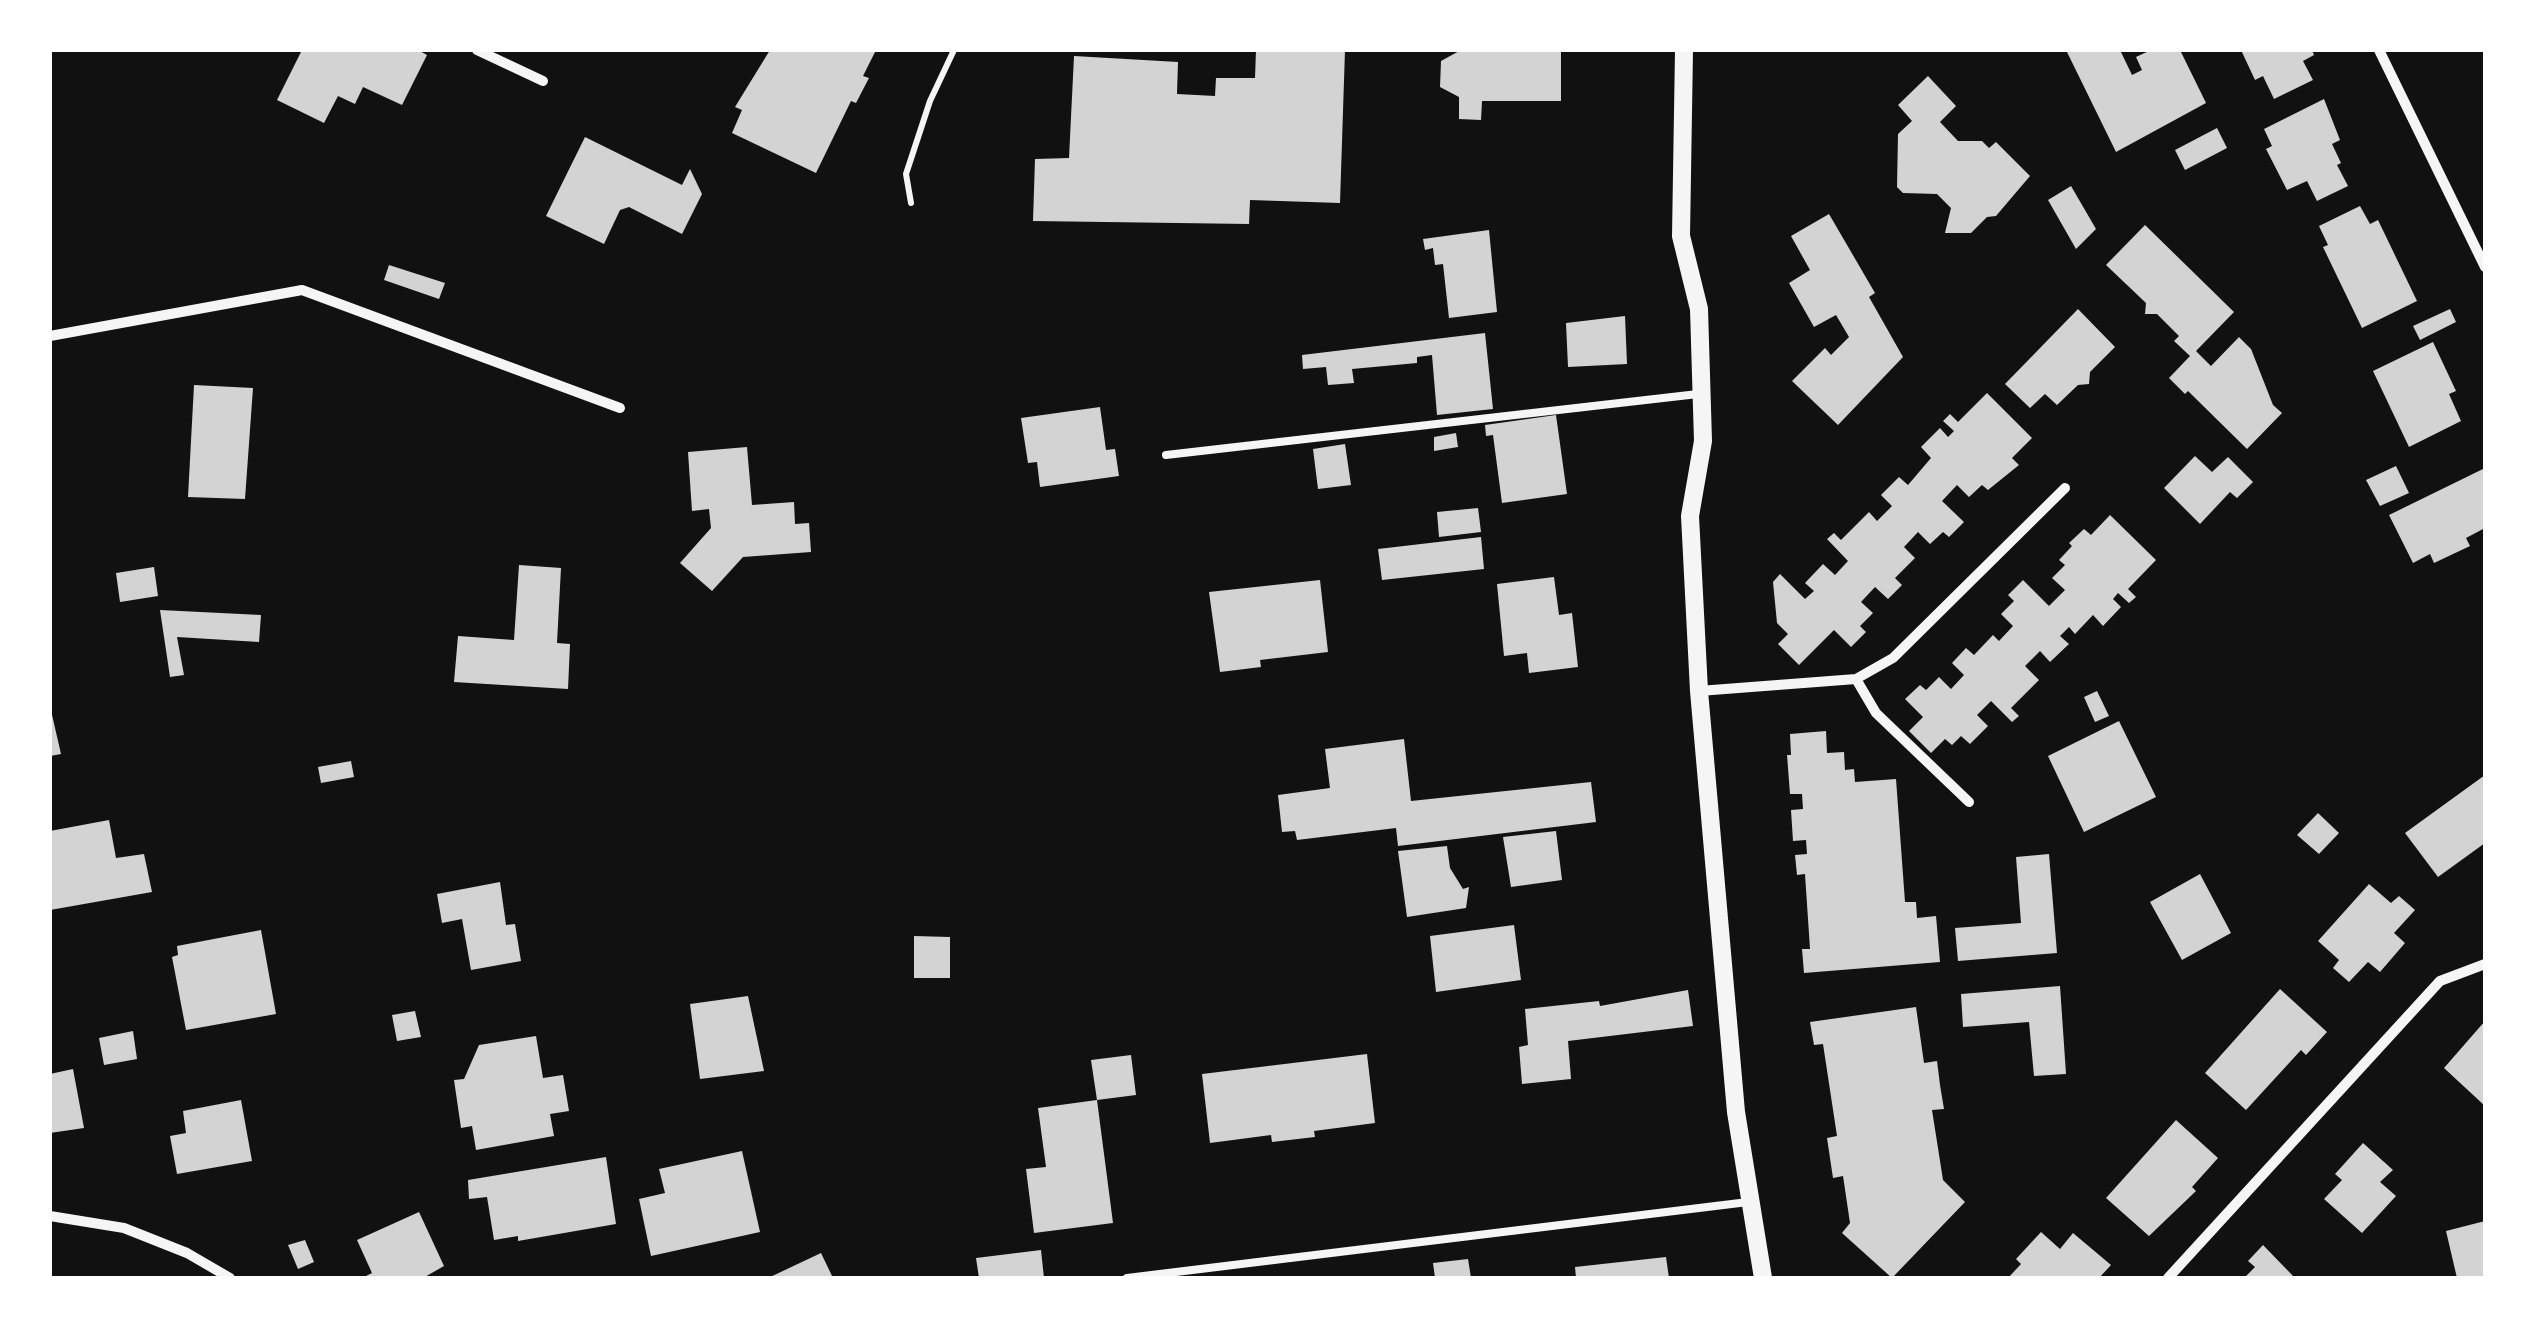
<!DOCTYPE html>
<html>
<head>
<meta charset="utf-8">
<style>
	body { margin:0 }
	#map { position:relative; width:2535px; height:1328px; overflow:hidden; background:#111; font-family:"Roboto Serif",serif }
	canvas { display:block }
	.frame { position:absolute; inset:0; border:52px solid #fff; pointer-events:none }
</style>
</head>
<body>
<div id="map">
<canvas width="2535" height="1328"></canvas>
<div class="frame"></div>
</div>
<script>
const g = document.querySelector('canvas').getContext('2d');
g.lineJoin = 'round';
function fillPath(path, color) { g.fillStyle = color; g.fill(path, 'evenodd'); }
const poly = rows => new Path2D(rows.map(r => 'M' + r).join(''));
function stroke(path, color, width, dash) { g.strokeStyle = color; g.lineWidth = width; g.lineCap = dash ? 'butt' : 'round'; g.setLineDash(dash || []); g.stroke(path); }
fillPath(poly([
	[302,50,418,50,427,55,402,105,363,87,355,104,338,96,324,123,277,100],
	[770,50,876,50,863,76,869,78,856,103,851,101,816,173,732,133,742,110,735,107],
	[1256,50,1345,50,1340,203,1250,200,1249,224,1033,221,1035,159,1069,158,1074,56,1178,62,1177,94,1215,96,1216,78,1255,78],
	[1461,50,1561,50,1561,101,1482,101,1481,120,1459,119,1459,97,1440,87,1441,61],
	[2066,50,2120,50,2132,75,2142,70,2136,57,2151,50,2180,50,2206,103,2116,152],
	[2241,50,2312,50,2314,55,2303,61,2313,80,2274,99,2263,76,2255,80],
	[1928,76,1956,106,1940,122,1958,141,1982,141,1989,148,1996,142,2030,176,1996,216,1987,217,1971,233,1945,233,1951,208,1937,194,1903,193,1897,187,1898,134,1912,121,1898,105],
	[2324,99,2340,140,2332,144,2341,163,2337,165,2348,186,2317,201,2307,181,2287,190,2266,149,2272,146,2264,129],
	[2217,128,2227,148,2185,170,2175,150],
	[585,137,682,185,690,169,702,194,682,234,629,207,620,210,604,244,546,216],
	[2071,186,2096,229,2076,249,2048,200],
	[2360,206,2370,224,2378,220,2417,301,2362,328,2323,247,2328,245,2319,226],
	[1829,214,1875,293,1869,297,1903,357,1838,425,1792,381,1825,348,1831,355,1849,337,1836,315,1814,327,1789,283,1810,270,1791,236],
	[2145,225,2234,312,2196,351,2211,366,2239,337,2251,349,2273,405,2282,413,2247,449,2188,391,2185,394,2169,378,2190,356,2174,341,2179,336,2157,314,2145,314,2146,303,2106,265],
	[1489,230,1497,312,1449,318,1443,264,1435,265,1433,248,1425,250,1423,239],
	[389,265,445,283,439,299,384,280],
	[2078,309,2115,347,2090,372,2089,384,2078,385,2057,405,2045,394,2030,408,2005,384],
	[2450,309,2456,322,2420,340,2413,326],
	[1625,316,1627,364,1568,367,1566,323],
	[1485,333,1493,409,1437,415,1432,355,1417,357,1417,363,1352,369,1354,383,1328,385,1326,367,1303,369,1302,355],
	[2433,342,2456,391,2449,394,2461,421,2409,447,2373,371],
	[194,385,253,388,245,499,188,497],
	[1987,393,2032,438,2012,458,2019,465,1988,490,1982,485,1969,497,1957,485,1942,501,1964,522,1949,537,1943,532,1930,544,1918,532,1904,547,1915,558,1895,578,1902,585,1888,599,1875,587,1861,602,1873,613,1860,626,1866,632,1851,647,1834,630,1799,665,1778,644,1788,634,1777,623,1773,582,1780,574,1805,599,1814,591,1805,583,1823,564,1835,575,1848,561,1827,539,1834,533,1841,540,1869,512,1877,521,1892,506,1881,495,1899,477,1908,485,1931,458,1921,447,1940,428,1948,437,1954,431,1943,421,1950,414,1958,422],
	[1100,407,1106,450,1115,449,1119,476,1040,487,1037,462,1028,463,1021,418],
	[1556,415,1567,494,1502,503,1493,435,1486,436,1485,425],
	[1456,433,1458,447,1434,451,1434,437],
	[1345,444,1351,485,1318,489,1313,449],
	[747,447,752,505,794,502,795,524,809,523,811,552,743,557,712,591,680,563,711,528,709,509,692,511,688,452],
	[2195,456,2212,472,2228,457,2253,482,2237,498,2230,492,2200,524,2164,488],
	[2396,466,2409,493,2380,506,2366,480],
	[2485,468,2485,528,2466,538,2470,546,2434,563,2430,554,2413,563,2389,515],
	[1478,508,1481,532,1439,537,1437,512],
	[2110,515,2156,560,2128,589,2136,597,2129,603,2118,593,2113,599,2121,607,2103,626,2093,615,2075,634,2069,627,2060,636,2069,644,2050,662,2040,651,2025,666,2039,680,2011,708,2019,716,2012,722,1991,701,1977,715,1988,726,1970,744,1961,736,1952,745,1945,739,1931,753,1909,731,1923,717,1905,699,1920,685,1926,690,1939,677,1951,689,1964,675,1952,663,1966,648,1974,655,1993,635,1999,641,2013,626,2001,614,2014,601,2008,595,2023,580,2049,606,2065,590,2052,578,2065,565,2059,560,2072,546,2069,543,2084,529,2091,535],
	[1481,537,1484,569,1382,580,1378,549],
	[519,565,561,568,557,643,570,644,568,689,454,682,458,636,514,640],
	[154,567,158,596,120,602,116,573],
	[1554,577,1559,615,1572,613,1578,667,1529,673,1527,653,1504,656,1497,584],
	[1320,580,1328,652,1260,660,1261,667,1220,672,1209,592],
	[160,610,261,615,259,642,177,637,184,675,170,677],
	[2097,691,2109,716,2095,722,2084,697],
	[50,706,61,754,50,756],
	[2119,721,2156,797,2084,832,2048,756],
	[1826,731,1827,753,1844,752,1845,770,1854,769,1855,782,1896,779,1905,902,1916,902,1917,918,1936,916,1940,962,1804,973,1802,949,1810,949,1805,874,1797,875,1795,855,1807,854,1806,840,1793,841,1791,810,1803,809,1802,794,1790,794,1787,755,1791,755,1790,734],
	[1404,739,1411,801,1591,782,1596,822,1398,846,1396,828,1297,840,1295,831,1282,832,1278,795,1330,788,1325,749],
	[351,761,354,777,321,783,318,767],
	[2485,775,2485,843,2438,877,2405,833],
	[2318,813,2339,833,2319,854,2297,835],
	[109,820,116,858,144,854,152,892,50,910,50,831],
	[1556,831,1562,880,1511,887,1503,837],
	[1447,846,1450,868,1463,889,1469,887,1466,908,1407,917,1398,851],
	[2049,854,2057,953,1958,961,1955,928,2021,923,2016,857],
	[2200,874,2231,933,2182,960,2150,902],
	[500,882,506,925,515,924,521,961,471,970,462,919,442,923,437,894],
	[2369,884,2391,903,2399,896,2415,910,2394,933,2405,943,2380,972,2368,962,2349,982,2333,968,2339,960,2318,941],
	[1514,925,1521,980,1436,992,1430,936],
	[261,930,276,1014,186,1030,172,957,178,955,177,946],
	[914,936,950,937,950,978,914,978],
	[2060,986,2066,1074,2034,1076,2029,1022,1963,1027,1961,994],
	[2280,989,2327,1032,2306,1055,2301,1050,2246,1110,2205,1073],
	[1688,990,1693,1026,1568,1041,1571,1079,1522,1084,1519,1047,1528,1045,1525,1009,1599,1001,1600,1006],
	[748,996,764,1071,700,1079,690,1004],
	[1916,1007,1924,1063,1937,1061,1940,1085,1944,1109,1932,1110,1943,1180,1965,1202,1892,1278,1842,1233,1850,1223,1843,1176,1833,1178,1827,1138,1837,1136,1823,1044,1814,1045,1810,1022],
	[415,1011,421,1037,397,1041,392,1015],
	[2485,1021,2485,1106,2444,1068],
	[133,1031,137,1059,104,1065,99,1038],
	[536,1036,543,1078,563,1075,569,1111,550,1114,554,1136,476,1150,472,1126,461,1128,454,1080,464,1079,479,1045],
	[1367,1054,1375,1123,1314,1131,1315,1137,1272,1142,1271,1135,1210,1143,1202,1074],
	[1131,1055,1136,1095,1097,1100,1113,1223,1034,1233,1026,1169,1046,1167,1038,1108,1097,1100,1091,1060],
	[73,1069,84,1128,50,1133,50,1074],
	[241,1100,252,1161,177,1174,170,1136,186,1133,183,1111],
	[2176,1120,2218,1158,2192,1187,2196,1191,2149,1236,2106,1198],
	[2363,1143,2393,1170,2380,1182,2396,1196,2362,1233,2324,1199,2342,1180,2335,1174],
	[742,1151,760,1232,651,1256,639,1199,665,1193,659,1169],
	[606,1157,616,1224,518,1241,518,1236,494,1240,487,1197,469,1199,468,1180],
	[419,1212,444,1266,423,1278,362,1278,372,1273,357,1240],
	[2485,1221,2485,1278,2457,1278,2446,1231],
	[2041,1232,2060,1249,2073,1233,2111,1265,2099,1278,2008,1278,2021,1264,2016,1259],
	[305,1240,314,1262,298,1269,288,1245],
	[2263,1245,2295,1278,2244,1278,2255,1267,2248,1261],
	[1041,1250,1044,1278,979,1278,976,1258],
	[821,1253,833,1278,768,1278],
	[1666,1257,1669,1278,1576,1278,1575,1267],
	[1468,1259,1471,1278,1435,1278,1433,1263]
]), '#d3d3d3');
stroke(poly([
	[911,203,906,174,930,101,954,50]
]), '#f5f5f5', 6);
stroke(poly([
	[1166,455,1698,394],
	[1127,1278,1748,1202]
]), '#f5f5f5', 8);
stroke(poly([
	[477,50,543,81],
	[2379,50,2485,267],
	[50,336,302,290,620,408],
	[1856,679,1876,713,1969,802],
	[1699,691,1856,679,1893,658,2065,488],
	[50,1216,124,1228,187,1253,230,1278],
	[2168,1278,2440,981,2485,964]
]), '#f5f5f5', 10);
stroke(poly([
	[1684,50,1681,236,1699,309,1703,441,1690,516,1699,691,1736,1112,1763,1278]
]), '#f5f5f5', 18);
</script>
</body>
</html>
